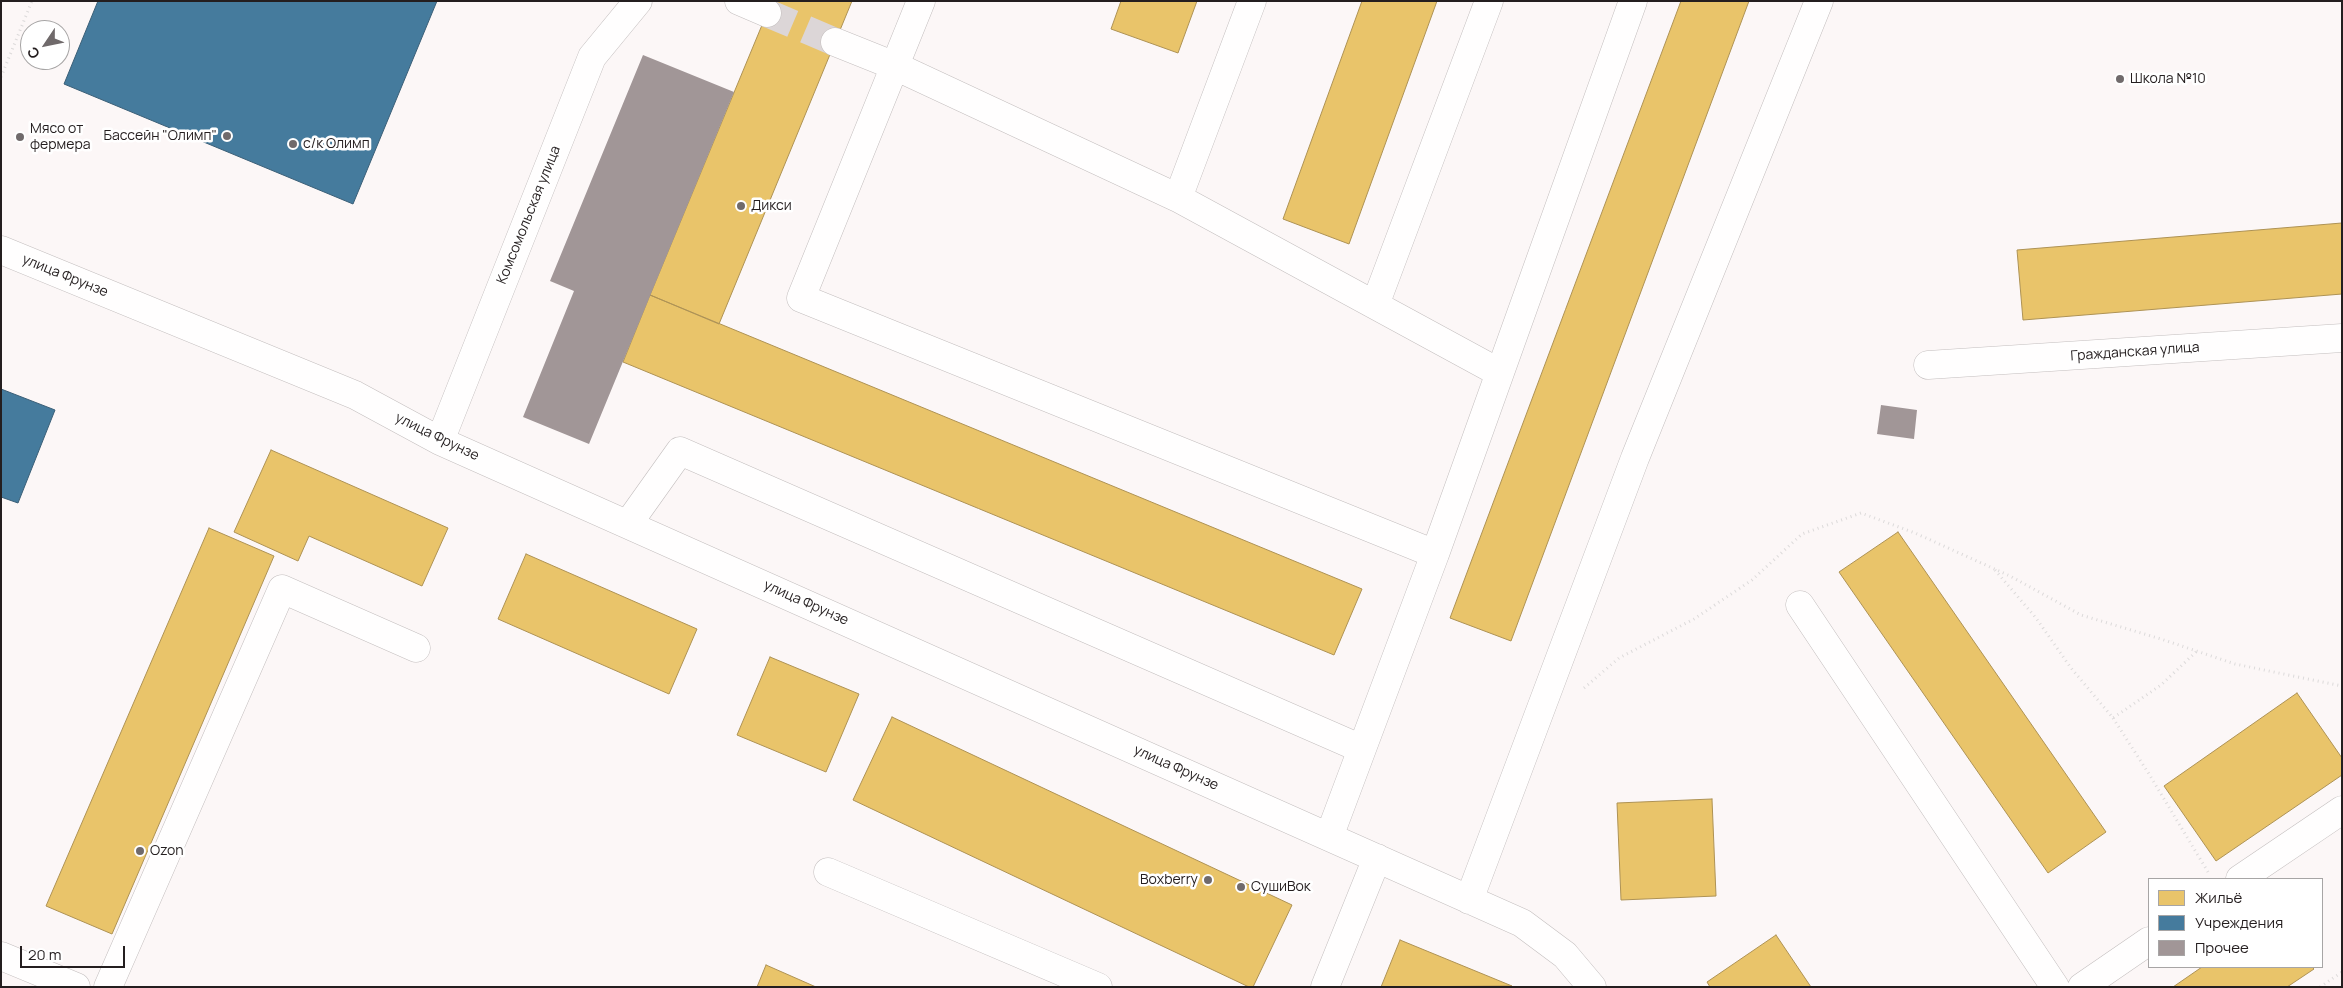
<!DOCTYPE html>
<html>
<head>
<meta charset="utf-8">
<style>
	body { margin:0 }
	#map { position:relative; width:2343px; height:988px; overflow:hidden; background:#fcf7f7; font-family:Manrope,sans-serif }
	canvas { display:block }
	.frame { position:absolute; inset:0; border:2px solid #241e1f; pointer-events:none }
	.legend { position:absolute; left:2148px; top:878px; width:175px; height:90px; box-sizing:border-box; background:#fff; border:1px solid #a7a5a5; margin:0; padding:6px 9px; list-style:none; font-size:15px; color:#241e1f }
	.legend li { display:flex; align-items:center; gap:10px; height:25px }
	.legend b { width:25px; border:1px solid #a7a5a5 }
	.north { position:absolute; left:20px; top:20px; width:50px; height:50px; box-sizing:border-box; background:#fff; border:1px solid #a7a5a5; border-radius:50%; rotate:236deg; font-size:14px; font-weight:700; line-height:20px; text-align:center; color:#241e1f }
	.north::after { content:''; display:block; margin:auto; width:18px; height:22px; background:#706a6b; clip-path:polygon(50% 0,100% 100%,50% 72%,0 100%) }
	.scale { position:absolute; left:20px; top:946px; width:105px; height:22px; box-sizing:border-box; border:2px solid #241e1f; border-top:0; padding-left:6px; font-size:15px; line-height:18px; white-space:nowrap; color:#241e1f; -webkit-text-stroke:4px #fff; paint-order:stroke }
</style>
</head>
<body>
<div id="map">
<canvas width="2343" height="988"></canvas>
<div class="frame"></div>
<ul class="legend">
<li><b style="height:14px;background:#e9c46a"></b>Жильё</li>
<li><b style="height:14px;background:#457b9d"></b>Учреждения</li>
<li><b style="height:14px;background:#a19697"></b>Прочее</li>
</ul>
<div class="north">С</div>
<div class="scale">20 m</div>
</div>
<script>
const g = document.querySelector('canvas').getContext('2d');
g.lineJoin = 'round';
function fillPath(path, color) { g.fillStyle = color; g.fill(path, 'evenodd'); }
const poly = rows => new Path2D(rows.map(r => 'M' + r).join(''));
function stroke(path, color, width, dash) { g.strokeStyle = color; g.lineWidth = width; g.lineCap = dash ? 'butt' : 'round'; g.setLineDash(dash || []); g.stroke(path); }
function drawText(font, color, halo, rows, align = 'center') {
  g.font = font + ' Manrope,sans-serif'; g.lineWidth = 5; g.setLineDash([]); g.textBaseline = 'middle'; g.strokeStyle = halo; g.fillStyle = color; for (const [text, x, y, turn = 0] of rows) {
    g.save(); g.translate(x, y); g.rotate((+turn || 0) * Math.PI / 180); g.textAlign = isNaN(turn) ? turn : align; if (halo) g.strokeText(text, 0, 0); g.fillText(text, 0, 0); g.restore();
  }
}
const homes = poly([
	[772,1,852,1,719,324,650,295,772,1],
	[1121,1,1197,1,1178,53,1111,29,1121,1],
	[1362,1,1437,1,1349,244,1283,219,1362,1],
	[1681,1,1749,1,1511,641,1450,618,1681,1],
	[2342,223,2342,294,2023,320,2017,250,2342,223],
	[650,295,1362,589,1334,655,623,362,650,295],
	[271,450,448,528,422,586,309,536,298,561,234,532,271,450],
	[209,528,274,556,112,934,46,906,209,528],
	[1898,532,2106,832,2048,873,1839,572,1898,532],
	[526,554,697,629,669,694,498,619,526,554],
	[770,657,859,694,826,772,737,735,770,657],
	[2297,693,2342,758,2342,775,2216,861,2164,786,2297,693],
	[892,717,1292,905,1253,987,1249,987,853,800,892,717],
	[1712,799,1716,896,1621,900,1617,803,1712,799],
	[1776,935,1811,987,1710,987,1707,982,1776,935],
	[1400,940,1512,986,1381,987,1400,940],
	[766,965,816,987,757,987,766,965],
	[2202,967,2312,967,2314,969,2287,987,2173,987,2202,967]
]);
fillPath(homes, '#e9c46a');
stroke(homes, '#ae9254', 1);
const public = poly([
	[98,1,437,1,353,204,64,84,98,1],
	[1,389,55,410,18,503,1,497,1,389]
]);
fillPath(public, '#457b9d');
stroke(public, '#3b5f77', 1);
fillPath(poly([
	[643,55,734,92,589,444,523,417,574,291,550,281],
	[1881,405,1917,410,1914,439,1877,434]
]), '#a19697');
stroke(poly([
	[767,13,835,42]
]), '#dcd6d7', 28, [28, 14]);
const minor = poly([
	[739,1,767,13],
	[921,1,801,298,1435,554,1329,837],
	[835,42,895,66,1178,198,1500,373],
	[1178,198,1252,1],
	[1,250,355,395,440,441,1522,923,1565,955,1592,987],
	[1375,305,1489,1],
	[1928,365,2342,338],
	[440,441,592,57,638,1],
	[628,524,680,451,1362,749],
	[1435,554,1633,1],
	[1800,605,2055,987],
	[828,872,1098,987],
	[2240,879,2342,810],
	[1469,900,1635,458,1819,1],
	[1,956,76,987],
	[108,987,282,589,416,648],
	[1325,987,1377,858],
	[2082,987,2149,941]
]);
stroke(minor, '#c3bebe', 29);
stroke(poly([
	[1,77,32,1],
	[1995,570,2036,618,2071,668,2113,718,2161,685,2197,651],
	[1584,688,1619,658,1694,619,1752,580,1802,534,1861,513,1915,533,2010,576,2081,615,2161,639,2235,664,2342,686],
	[2113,718,2149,774,2208,872],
	[2320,987,2342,972]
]), '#dcdada', 3, [1, 4]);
stroke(minor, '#fffefe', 28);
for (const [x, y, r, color] of [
	[2120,79,5,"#706a6b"],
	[227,136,5,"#706a6b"],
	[20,137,5,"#706a6b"],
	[293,144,5,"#706a6b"],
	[741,206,5,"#706a6b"],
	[140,851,5,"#706a6b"],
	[1208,880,5,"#706a6b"],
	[1241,887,5,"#706a6b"]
]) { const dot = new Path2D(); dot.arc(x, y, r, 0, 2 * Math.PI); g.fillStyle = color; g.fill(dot); stroke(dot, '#fff', 2); }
drawText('14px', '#241e1f', '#fff', [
	["Школа №10",2130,79],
	["Мясо от",30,129],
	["фермера",30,145],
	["Бассейн \"Олимп\"",217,136,"right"],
	["с/к Олимп",303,144],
	["Дикси",751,206],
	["Ozon",150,851],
	["Boxberry",1198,880,"right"],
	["СушиВок",1251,887]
], 'left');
drawText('14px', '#241e1f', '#fff', [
	["Комсомольская улица",529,215,-68],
	["улица Фрунзе",65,276,22],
	["Гражданская улица",2135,352,-4],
	["улица Фрунзе",437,437,26],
	["улица Фрунзе",806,603,24],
	["улица Фрунзе",1176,768,24]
]);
</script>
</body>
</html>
